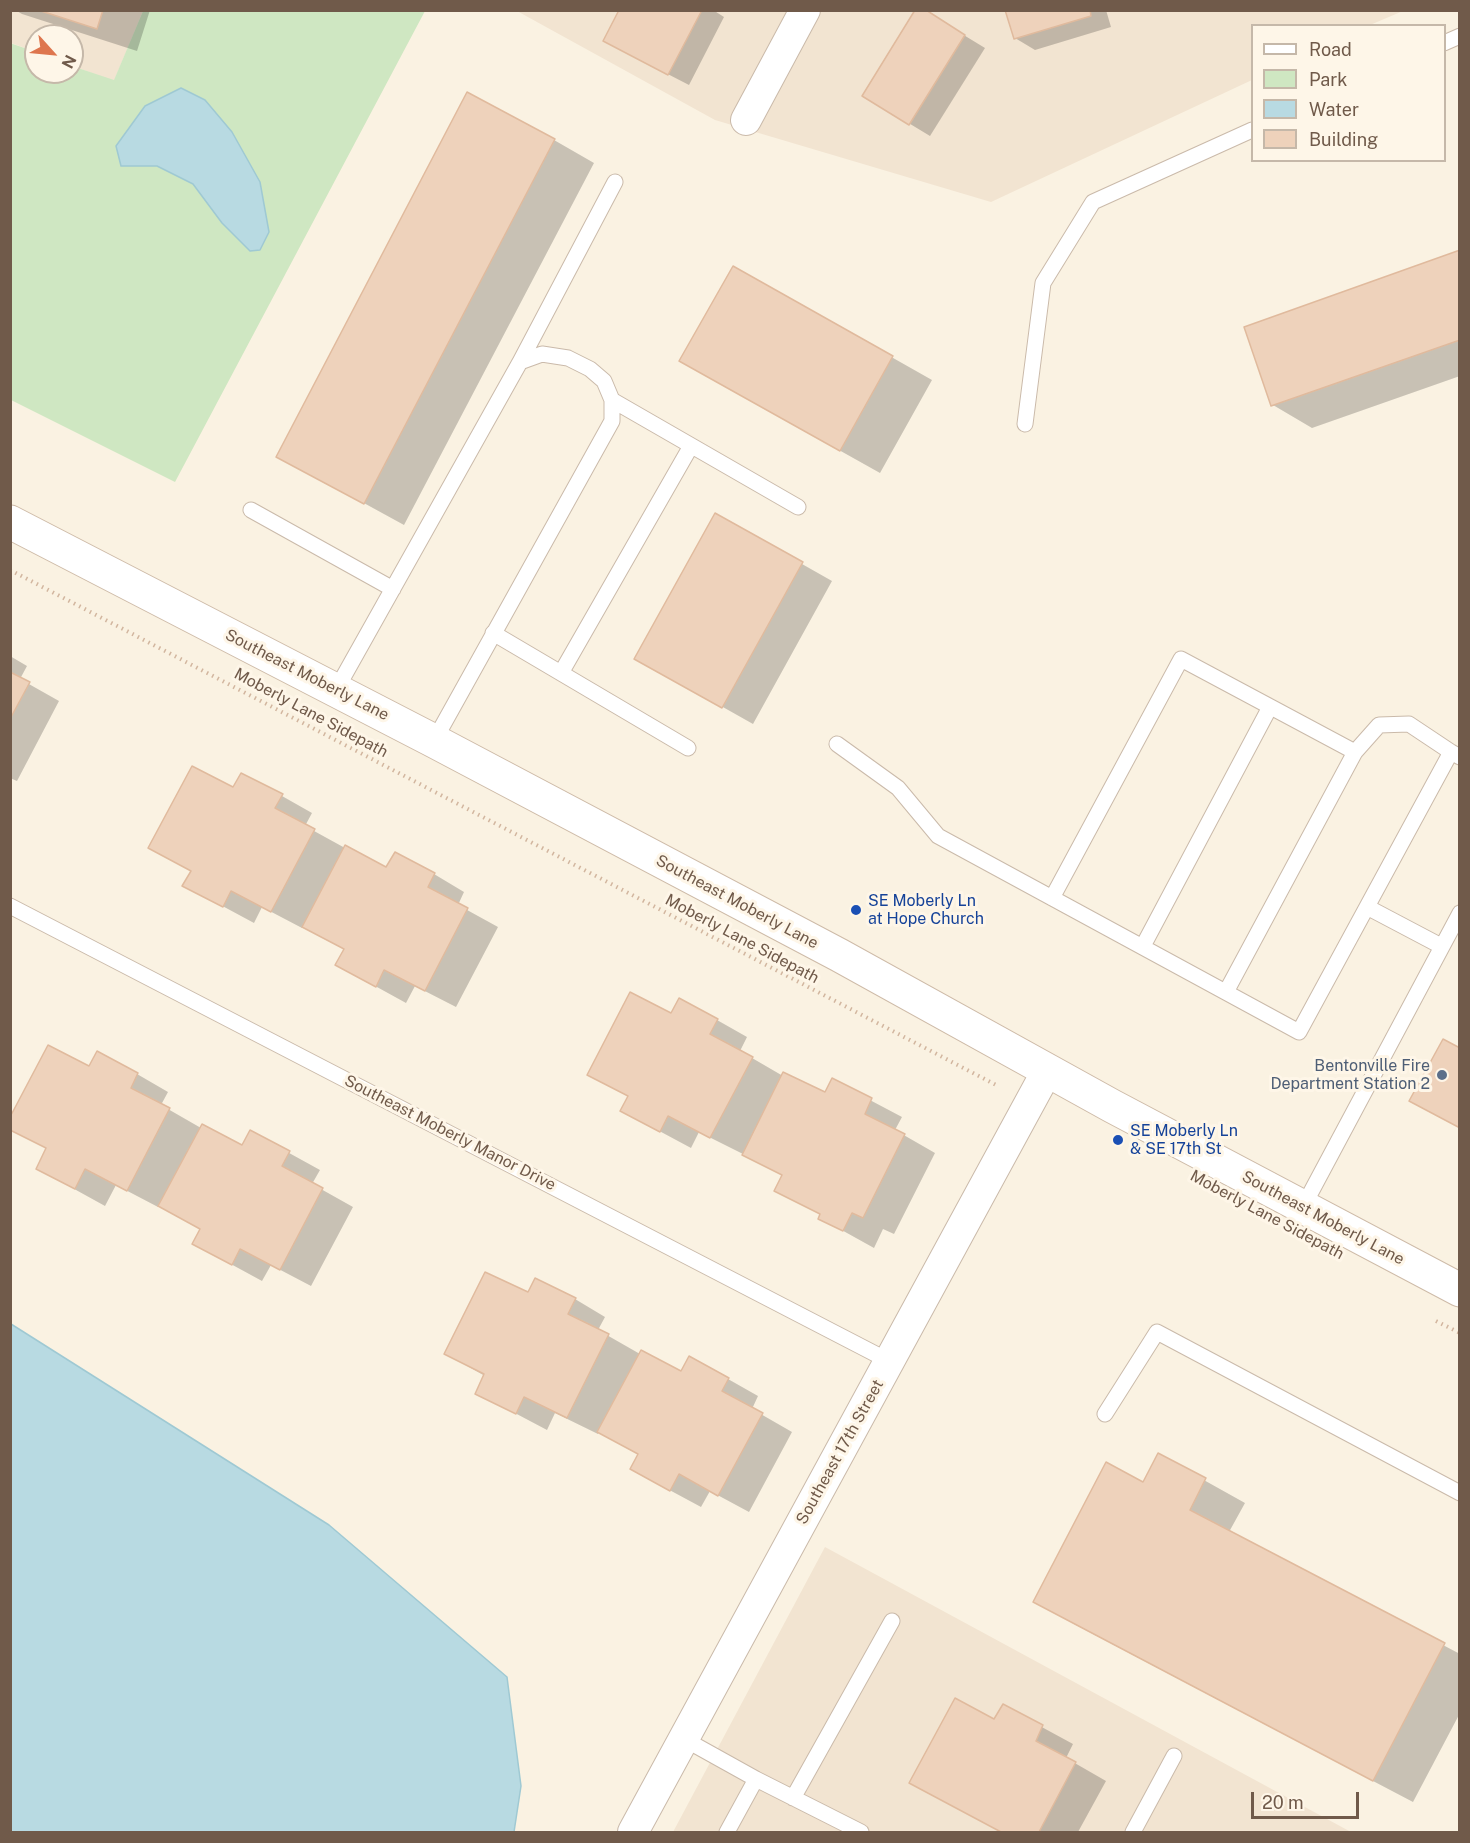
<!DOCTYPE html>
<html>
<head>
<meta charset="utf-8">
<style>
	body { margin:0 }
	#map { position:relative; width:1470px; height:1843px; overflow:hidden; background:#faf2e2; font-family:"Public Sans",sans-serif }
	canvas { display:block }
	.frame { position:absolute; inset:0; border:12px solid #705a4a; pointer-events:none }
	.legend { position:absolute; left:1251px; top:24px; width:195px; height:138px; box-sizing:border-box; background:#fef6e8; border:2px solid #c5b8a9; margin:0; padding:8px 10px; list-style:none; font-size:18px; color:#705a4a }
	.legend li { display:flex; align-items:center; gap:12px; height:30px }
	.legend b { width:30px; border:2px solid #c5b8a9 }
	.north { position:absolute; left:24px; top:24px; width:60px; height:60px; box-sizing:border-box; background:#fef6e8; border:2px solid #c5b8a9; border-radius:50%; rotate:117deg; font-size:16px; font-weight:700; line-height:24px; text-align:center; color:#705a4a }
	.north::after { content:''; display:block; margin:auto; width:21px; height:27px; background:#de764e; clip-path:polygon(50% 0,100% 100%,50% 72%,0 100%) }
	.scale { position:absolute; left:1251px; top:1792px; width:108px; height:27px; box-sizing:border-box; border:3px solid #705a4a; border-top:0; padding-left:8px; font-size:18px; line-height:21px; white-space:nowrap; color:#705a4a; -webkit-text-stroke:4px #fef6e8; paint-order:stroke }
</style>
</head>
<body>
<div id="map">
<canvas width="1470" height="1843"></canvas>
<div class="frame"></div>
<ul class="legend">
<li><b style="height:8px;background:#fff"></b>Road</li>
<li><b style="height:16px;background:#cfe7c2"></b>Park</li>
<li><b style="height:16px;background:#b8dae2"></b>Water</li>
<li><b style="height:16px;background:#eed2bb"></b>Building</li>
</ul>
<div class="north">N</div>
<div class="scale">20 m</div>
</div>
<script>
const g = document.querySelector('canvas').getContext('2d');
g.lineJoin = 'round';
function fillPath(path, color) { g.fillStyle = color; g.fill(path, 'evenodd'); }
const poly = rows => new Path2D(rows.map(r => 'M' + r).join(''));
function stroke(path, color, width, dash) { g.strokeStyle = color; g.lineWidth = width; g.lineCap = dash ? 'butt' : 'round'; g.setLineDash(dash || []); g.stroke(path); }
function drawText(font, color, halo, rows, align = 'center') {
  g.font = font + ' "Public Sans",sans-serif'; g.lineWidth = 6; g.setLineDash([]); g.textBaseline = 'middle'; g.strokeStyle = halo; g.fillStyle = color; for (const [text, x, y, turn = 0] of rows) {
    g.save(); g.translate(x, y); g.rotate((+turn || 0) * Math.PI / 180); g.textAlign = isNaN(turn) ? turn : align; if (halo) g.strokeText(text, 0, 0); g.fillText(text, 0, 0); g.restore();
  }
}
fillPath(poly([
	[10,11,143,11,114,81,72,66,72,36,36,36,36,52,11,43],
	[517,11,1403,11,1370,25,1252,26,1252,80,991,202,715,120],
	[825,1547,1351,1832,673,1832]
]), '#f2e4d1');
fillPath(poly([
	[143,11,425,11,175,482,11,400,10,43,36,52,36,72,72,72,72,66,114,80]
]), '#cfe7c2');
const water = poly([
	[181,88,205,100,232,132,260,182,269,232,260,250,250,251,222,223,193,184,157,166,121,166,116,146,145,106,181,88],
	[11,1324,329,1525,507,1677,521,1786,514,1832,11,1832,11,1324]
]);
fillPath(water, '#b8dae2');
stroke(water, '#9fc9d3', 1.5);
fillPath(poly([
	[15,10,150,10,137,51,22,14],
	[620,10,713,10,724,17,689,85,625,52],
	[1006,10,1106,10,1111,27,1035,50,1015,38],
	[939,20,985,48,930,136,864,96],
	[554,140,594,163,404,525,278,456],
	[1460,252,1460,376,1312,428,1273,405],
	[734,268,932,380,880,473,721,384],
	[802,564,832,581,753,724,666,675],
	[10,656,27,666,20,679,59,701,17,781,10,778],
	[234,789,282,796,312,813,305,826,345,848,387,869,434,874,464,892,458,905,498,927,456,1007,415,986,406,1003,337,965,345,950,303,926,302,928,262,907,254,923,215,902],
	[672,1015,717,1020,747,1037,740,1051,783,1076,825,1094,832,1080,902,1117,895,1130,935,1153,894,1234,883,1229,874,1248,820,1218,821,1215,776,1190,783,1176,741,1153,699,1132,691,1148,622,1111,629,1097,589,1074],
	[90,1068,137,1074,168,1092,161,1105,201,1128,243,1148,251,1132,320,1170,312,1184,353,1207,311,1286,271,1265,262,1281,194,1244,202,1229,159,1205,158,1207,116,1185,105,1206,38,1169,48,1149,10,1128],
	[528,1294,575,1299,605,1317,598,1330,640,1354,682,1373,728,1379,758,1396,752,1409,792,1432,749,1512,710,1491,701,1507,662,1486,639,1455,599,1432,598,1434,555,1413,547,1430,477,1393,485,1376,446,1354],
	[1159,1455,1245,1503,1229,1532,1460,1654,1460,1713,1413,1802,1074,1624,1035,1601,1144,1484],
	[1003,1706,1073,1744,1066,1758,1106,1781,1078,1832,1002,1832,941,1800]
]), '#0003');
const building = poly([
	[38,10,103,10,97,29,38,10],
	[619,10,702,10,668,75,603,41,619,10],
	[915,10,926,10,965,35,909,125,862,96,915,10],
	[1005,10,1090,10,1091,16,1014,39,1005,10],
	[467,92,555,139,364,504,276,457,467,92],
	[1460,250,1460,340,1271,406,1244,327,1460,250],
	[733,266,893,356,840,451,679,361,733,266],
	[715,513,803,562,722,708,634,659,715,513],
	[10,672,30,682,10,719,10,672],
	[192,766,233,787,241,773,283,794,275,808,315,829,271,912,231,891,223,907,182,886,191,871,148,848,192,766],
	[345,845,386,867,395,852,435,873,428,887,468,908,425,991,384,970,376,987,335,965,344,949,302,927,345,845],
	[630,992,671,1013,679,998,718,1019,710,1034,753,1057,710,1138,668,1116,660,1132,620,1111,628,1096,587,1075,630,992],
	[1443,1039,1460,1048,1460,1128,1409,1101,1443,1039],
	[48,1045,89,1066,97,1051,138,1073,131,1088,170,1108,127,1191,85,1169,75,1189,36,1169,46,1148,10,1130,10,1117,48,1045],
	[783,1072,825,1092,832,1078,872,1098,865,1114,905,1134,863,1218,852,1213,843,1231,818,1219,820,1214,774,1191,782,1175,742,1155,783,1072],
	[202,1124,242,1145,250,1130,290,1151,282,1166,323,1188,280,1270,240,1249,232,1265,192,1244,200,1229,158,1206,202,1124],
	[485,1272,528,1292,535,1278,576,1298,568,1314,609,1334,567,1418,524,1397,516,1414,475,1394,484,1374,444,1354,485,1272],
	[641,1350,681,1371,689,1356,729,1378,722,1391,763,1413,718,1496,679,1474,670,1491,630,1469,638,1454,597,1432,641,1350],
	[1158,1453,1206,1478,1190,1510,1445,1643,1373,1781,1033,1602,1106,1462,1143,1482,1158,1453],
	[955,1698,994,1719,1003,1704,1043,1725,1036,1741,1076,1762,1039,1832,1001,1832,909,1783,955,1698]
]);
fillPath(building, '#eed2bb');
stroke(building, '#e0ba9d', 1.5);
const lane = poly([
	[1444,43,1460,36],
	[520,362,615,182],
	[612,400,798,507],
	[1025,424,1043,283,1093,202,1252,130],
	[251,510,393,589],
	[493,633,688,748],
	[561,673,691,446],
	[336,690,520,362,542,354,568,358,590,369,604,381,612,400,612,421,434,741],
	[837,744,898,788,938,836,1299,1032,1451,752,1460,757],
	[1052,898,1181,659,1355,752,1379,725,1409,724,1451,752],
	[10,906,889,1361],
	[1367,907,1441,946],
	[1143,946,1270,707],
	[1226,992,1355,752],
	[1303,1207,1460,913],
	[1105,1414,1157,1332,1460,1493],
	[684,1739,756,1779,861,1832],
	[793,1798,892,1621],
	[727,1832,756,1779],
	[1133,1832,1174,1756]
]);
const street = poly([
	[746,120,805,10],
	[633,1832,1047,1071]
]);
const secondary = poly([
	[10,522,434,741,839,955,1112,1106,1460,1290]
]);
stroke(lane, '#cabaaa', 17);
stroke(street, '#cabaaa', 32);
stroke(secondary, '#cebba8', 35);
stroke(poly([
	[10,570,996,1085],
	[1436,1321,1460,1333]
]), '#d2b69f', 4, [1.5, 4.5]);
stroke(lane, '#fff', 15);
stroke(street, '#fff', 30);
stroke(secondary, '#fff', 33);
for (const [x, y, r, color] of [
	[856,910,6,"#1a4fb4"],
	[1442,1075,6,"#5c6f8a"],
	[1118,1140,6,"#1a4fb4"]
]) { const dot = new Path2D(); dot.arc(x, y, r, 0, 2 * Math.PI); g.fillStyle = color; g.fill(dot); stroke(dot, '#fef6e8', 2); }
drawText('16px', '#705a4a', '#fef6e8', [
	["Southeast Moberly Lane",307,675,27],
	["Moberly Lane Sidepath",311,713,28],
	["Southeast Moberly Lane",737,902,28],
	["Moberly Lane Sidepath",742,939,28],
	["Southeast Moberly Manor Drive",450,1133,27],
	["Moberly Lane Sidepath",1267,1215,28],
	["Southeast Moberly Lane",1323,1218,28],
	["Southeast 17th Street",840,1452,-61]
]);
drawText('16px', '#164399', '#fef6e8', [
	["SE Moberly Ln",868,901],
	["at Hope Church",868,919],
	["SE Moberly Ln",1130,1131],
	["& SE 17th St",1130,1149]
], 'left');
drawText('16px', '#4e5e75', '#fef6e8', [
	["Bentonville Fire",1430,1066],
	["Department Station 2",1430,1084]
], 'right');
</script>
</body>
</html>
